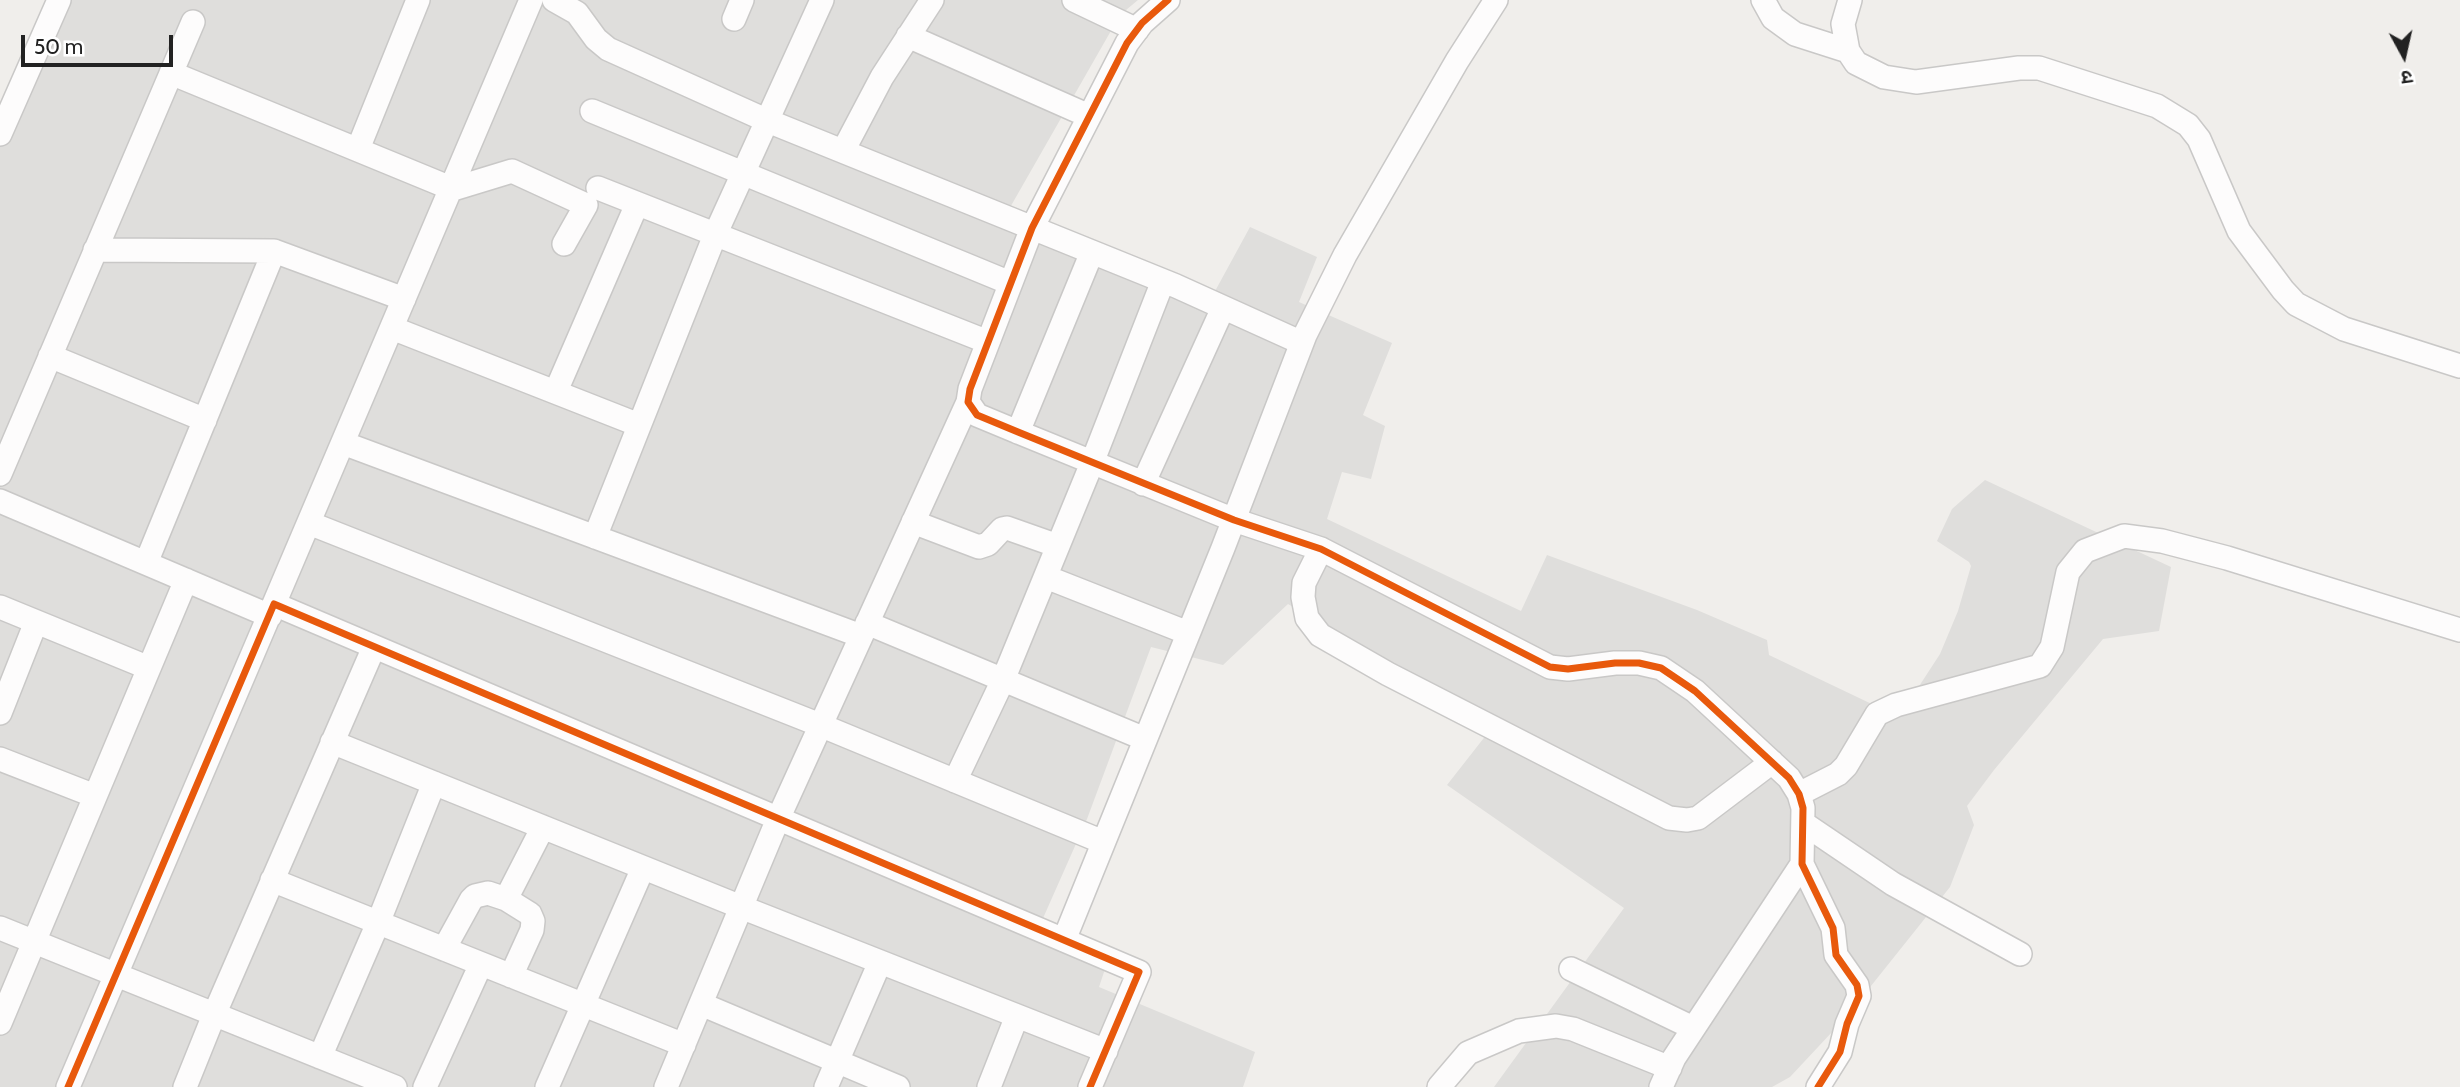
<!DOCTYPE html>
<html>
<head>
<meta charset="utf-8">
<style>
	body { margin:0 }
	#map { position:relative; width:2460px; height:1087px; overflow:hidden; background:#f0eeeb; font-family:Cabin,"Noto Sans Devanagari",sans-serif }
	canvas { display:block }
	.north { position:absolute; left:2369px; top:21px; width:70px; height:70px; -webkit-text-stroke:5px #fff; paint-order:stroke; rotate:172deg; font-size:19px; font-weight:700; line-height:28px; text-align:center; color:#222 }
	.north::after { content:''; display:block; margin:auto; width:24px; height:32px; background:#222; clip-path:polygon(50% 0,100% 100%,50% 72%,0 100%) }
	.scale { position:absolute; left:21px; top:35px; width:152px; height:32px; box-sizing:border-box; border:4px solid #222; border-top:0; padding-left:9px; font-size:21px; line-height:24px; white-space:nowrap; color:#222; -webkit-text-stroke:5px #fff; paint-order:stroke }
</style>
</head>
<body>
<div id="map">
<canvas width="2460" height="1087"></canvas>
<div class="north">उ</div>
<div class="scale">50 m</div>
</div>
<script>
const g = document.querySelector('canvas').getContext('2d');
g.lineJoin = 'round';
function fillPath(path, color) { g.fillStyle = color; g.fill(path, 'evenodd'); }
const poly = rows => new Path2D(rows.map(r => 'M' + r).join(''));
function stroke(path, color, width, dash) { g.strokeStyle = color; g.lineWidth = width; g.lineCap = dash ? 'butt' : 'round'; g.setLineDash(dash || []); g.stroke(path); }
fillPath(poly([
	[50,0,1138,0,1120,15,1004,218,1208,304,1250,227,1317,257,1299,302,1392,343,1363,415,1385,426,1371,479,1342,472,1327,519,1521,611,1547,555,1697,610,1767,640,1769,655,1899,717,1940,654,1958,611,1971,566,1969,562,1937,541,1952,509,1985,480,2171,567,2159,631,2103,639,1994,770,1967,806,1974,825,1950,887,1847,1016,1790,1077,1772,1087,1494,1087,1624,908,1447,785,1494,725,1288,604,1223,665,1151,647,1087,819,1036,934,1106,966,1099,987,1255,1052,1243,1087,0,1087,0,117]
]), '#dfdedc');
const minor = poly([
	[554,0,577,13,596,39,608,49,768,121,1176,286,1302,343],
	[1074,0,1137,30],
	[1168,0,1142,23,1127,43,1032,228,970,389,968,402,977,415,1018,432,1234,520,1321,549,1550,667,1568,669,1615,663,1639,663,1661,668,1695,691,1789,778,1799,794,1803,808,1802,864,1833,928,1836,955,1857,985,1859,996,1847,1024,1840,1052,1818,1087],
	[1763,0,1773,18,1795,34,1848,51],
	[1850,0,1843,24,1848,51,1856,63,1884,77,1916,82,2019,68,2039,68,2157,106,2188,125,2199,139,2239,231,2283,290,2296,304,2344,329,2460,366],
	[734,19,742,0],
	[908,36,1089,116],
	[171,73,453,189,512,171,586,205,564,244],
	[592,111,1010,283],
	[0,134,59,0],
	[358,149,418,0],
	[843,151,882,77,932,0],
	[598,188,988,342],
	[95,250,274,251,404,299],
	[392,328,639,425],
	[50,356,205,420],
	[556,391,637,204],
	[1018,432,1092,252],
	[343,443,861,636],
	[0,474,193,22],
	[1143,484,1223,308],
	[0,501,270,616],
	[913,522,979,547,988,544,1002,529,1007,528,1058,546],
	[309,523,820,725,1103,842],
	[595,537,715,235,822,0],
	[1321,549,1304,583,1303,597,1307,618,1320,635,1388,674,1669,818,1687,820,1698,818,1772,762],
	[146,563,274,251],
	[1046,577,1188,633],
	[274,604,531,0],
	[0,607,149,668],
	[867,623,1145,739],
	[0,713,36,622],
	[332,742,741,907,1106,1051],
	[0,759,95,796],
	[955,781,1003,680,1092,463,1163,281],
	[1799,794,1838,774,1846,766,1877,714,1896,705,2040,666,2052,647,2068,572,2085,551,2124,536,2162,541,2227,558,2460,630],
	[1803,823,1893,884,2020,954],
	[272,880,684,1045],
	[0,928,395,1087],
	[1064,940,1223,548,1305,335,1345,255,1457,61,1496,0],
	[444,949,471,900,475,896,488,893,506,899],
	[1571,969,1693,1028],
	[511,976,532,930,533,921,530,914,506,899,543,827],
	[701,1004,898,1087],
	[0,1023,186,580],
	[320,1057,378,923,434,783],
	[68,1087,274,604,1139,972,1090,1087],
	[185,1087,214,1015,374,647],
	[425,1087,481,964],
	[547,1087,643,868],
	[666,1087,778,819,968,402],
	[826,1087,880,962],
	[989,1087,1017,1016],
	[1439,1087,1468,1053,1519,1031,1556,1026,1573,1029,1670,1068],
	[1661,1087,1674,1058,1802,864]
]);
stroke(minor, '#c9c8c7', 26);
stroke(minor, '#fdfcfc', 23);
stroke(poly([
	[1168,0,1142,23,1127,43,1032,228,970,389,968,402,977,415,1018,432,1234,520,1321,549,1550,667,1568,669,1615,663,1639,663,1661,668,1695,691,1789,778,1799,794,1803,808,1802,864,1833,928,1836,955,1857,985,1859,996,1847,1024,1840,1052,1818,1087],
	[68,1087,274,604,1139,972,1090,1087]
]), '#e8590c', 7);
</script>
</body>
</html>
